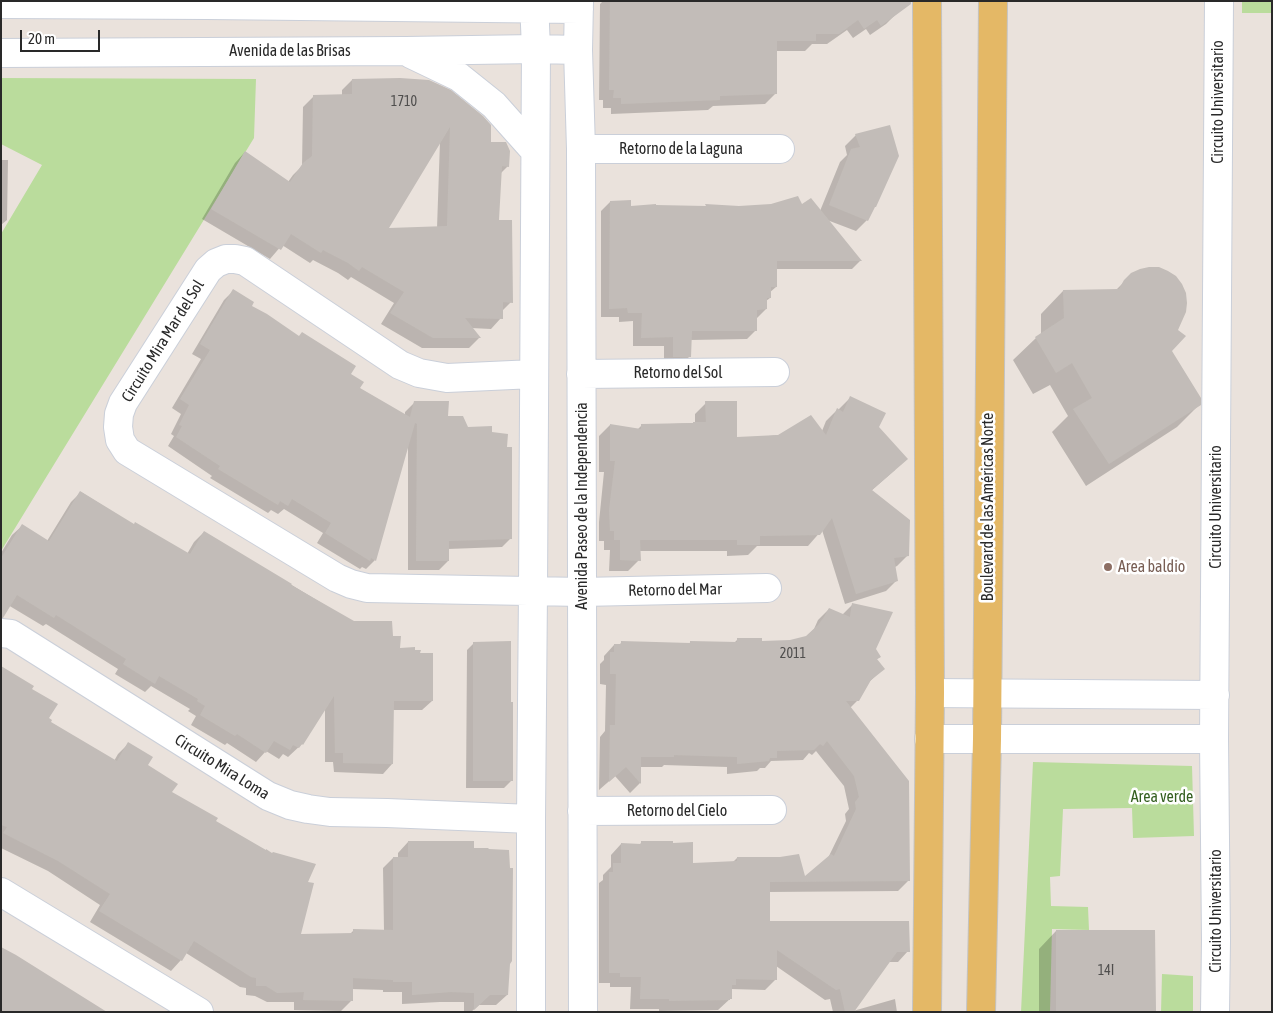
<!DOCTYPE html>
<html>
<head>
<meta charset="utf-8">
<style>
  body { margin:0 }
  #map { position:relative; width:1273px; height:1013px; overflow:hidden; background:#eae2dc; font-family:"Asap Condensed",sans-serif }
  canvas { display:block }
  .frame { position:absolute; inset:0; border:2px solid #292929; pointer-events:none }
  .scale { position:absolute; left:20px; top:30px; width:80px; height:22px; box-sizing:border-box; border:2px solid #292929; border-top:0; padding-left:6px; font-size:15px; line-height:18px; white-space:nowrap; color:#292929; -webkit-text-stroke:4px #fff; paint-order:stroke }
</style>
</head>
<body>
<div id="map">
<canvas width="1273" height="1013"></canvas>
<div class="frame"></div>
<div class="scale">20 m</div>
</div>
<script>
const context = document.querySelector('canvas').getContext('2d');
context.lineJoin = 'round';
function paint(path, color) {
  context.fillStyle = color;
  context.fill(path, 'evenodd');
}
function toPath(rows) {
  const path = new Path2D();
  for (const r of rows) {
    path.moveTo(r[0], r[1]);
    for (let i = 2; i < r.length; i += 2) path.lineTo(r[i], r[i + 1]);
  }
  return path;
}
function strokePath(path, color, width, dash) {
  context.strokeStyle = color;
  context.lineWidth = width;
  context.lineCap = dash ? 'butt' : 'round';
  context.setLineDash(dash || []);
  context.stroke(path);
}
function label(font, color, halo, rows, align = 'center') {
  context.font = font + ' "Asap Condensed",sans-serif';
  context.lineWidth = 5;
  context.setLineDash([]);
  context.textBaseline = 'middle';
  context.strokeStyle = halo;
  context.fillStyle = color;
  for (const [text, x, y, turn = 0] of rows) {
    context.save();
    context.translate(x, y);
    context.rotate((+turn || 0) * Math.PI / 180);
    context.textAlign = isNaN(turn) ? turn : align;
    if (halo) context.strokeText(text, 0, 0);
    context.fillText(text, 0, 0);
    context.restore();
  }
}
paint(toPath([
  [1242,1,1272,1,1272,13,1242,13],
  [1,78,256,79,254,138,1,551,1,234,42,165,1,144],
  [1033,762,1192,766,1194,836,1133,838,1132,808,1063,809,1060,876,1050,877,1051,906,1088,907,1089,930,1052,929,1050,1012,1021,1012],
  [1162,974,1193,976,1193,1012,1161,1012]
]), '#badc9c');
paint(toPath([
  [603,1,810,1,897,13,886,24,870,35,866,29,853,38,847,30,827,44,812,44,805,51,776,51,776,93,765,104,713,106,708,110,611,114,611,108,603,108,603,100,599,100,600,4],
  [352,80,490,143,508,166,500,174,498,221,511,302,501,312,501,318,491,329,471,328,479,338,469,348,422,348,381,324,394,303,351,277,348,280,338,273,313,260,310,263,282,245,270,259,202,219,235,163,245,152,288,182,293,175,302,166,303,107,314,96,342,96,342,90],
  [440,141,437,228,387,229],
  [890,126,872,210,867,220,856,231,827,220,860,261,852,269,776,269,776,287,769,293,770,298,766,301,766,309,757,318,756,330,747,339,691,340,689,357,680,366,664,366,664,346,633,346,633,321,619,322,619,317,601,317,601,211,610,202,629,207,705,207,706,206,739,207,802,206,820,211,840,162,847,155,845,146,856,135],
  [1,160,8,160,7,220,1,225],
  [1132,274,1170,351,1199,405,1177,427,1086,486,1052,432,1068,416,1050,385,1033,394,1013,360,1036,338,1041,334,1041,314,1063,291,1116,290],
  [233,291,251,306,349,375,359,388,405,415,405,412,415,402,447,417,511,538,502,547,448,549,448,561,439,570,408,570,408,444,375,560,366,569,362,567,360,569,317,543,323,533,284,509,278,514,271,510,268,513,210,478,212,476,168,446,174,436,171,434,181,414,172,408,201,359,192,354,224,300],
  [850,398,878,427,895,470,871,491,908,555,897,566,895,567,897,580,886,591,845,604,822,530,808,546,757,546,748,555,727,556,727,551,639,551,639,560,628,571,609,571,610,550,604,550,604,541,599,541,599,522,604,472,599,472,599,436,610,425,637,430,642,425,695,423,695,414,706,403,736,439,822,431,826,421,837,410,838,410],
  [81,492,134,525,187,554,194,542,204,532,353,622,391,638,432,701,422,710,392,710,392,764,383,774,334,772,333,762,325,762,325,708,302,744,288,757,283,754,279,759,266,751,256,762,227,743,225,745,191,725,196,716,188,711,190,709,151,686,145,692,115,674,118,669,46,624,43,626,8,605,1,609,1,553,12,535,22,526,47,541,71,502],
  [852,605,874,650,880,657,876,660,883,669,867,684,858,700,850,708,908,881,898,891,769,892,769,922,908,951,898,962,888,962,853,1011,895,999,897,1012,833,1012,830,999,825,1000,776,966,776,979,765,990,731,989,731,998,718,1010,659,1011,659,1009,630,1009,631,987,610,987,610,983,599,983,599,883,603,880,603,875,611,867,611,855,621,844,639,845,642,842,692,864,733,862,737,858,805,879,828,858,846,821,845,814,849,809,844,786,816,751,812,755,809,753,803,760,771,761,765,768,760,768,757,771,727,774,727,767,664,765,662,767,639,767,640,783,630,793,615,776,599,790,600,737,605,731,606,685,600,684,600,664,604,660,604,656,614,645,619,645,622,642,688,644,691,642,734,643,738,639,761,643,790,641,806,637,814,629,818,620,829,609,842,615],
  [474,643,511,781,504,788,466,788,467,650],
  [1,675,31,690,50,722,114,761,118,754,128,744,170,792,307,883,299,935,350,934,354,930,384,931,383,868,393,858,398,858,398,853,408,842,473,849,508,964,507,995,496,1005,479,1005,471,1012,464,1012,464,1002,440,1002,402,1004,402,992,383,992,383,990,351,989,351,1001,341,1011,294,1010,294,1002,267,1002,255,996,246,995,246,988,240,987,186,953,181,960,171,971,90,922,100,905,48,871,1,848],
  [1056,931,1154,1011,1153,1012,1039,1012,1039,949]
]), '#0003');
paint(toPath([
  [610,1,911,1,911,4,881,26,877,20,864,29,858,20,839,34,816,34,816,41,777,41,777,94,720,96,720,100,621,104,621,98,613,98,614,90,609,90],
  [400,78,429,80,451,90,483,116,491,125,491,142,506,142,510,151,509,167,502,166,499,220,512,220,513,303,503,302,503,319,465,318,481,338,433,338,390,313,404,292,362,267,359,271,348,263,323,250,321,253,291,234,281,250,211,209,245,151,290,182,303,163,312,156,313,95,352,94,352,79],
  [450,127,447,226,389,228],
  [890,125,899,156,876,207,875,207,868,221,829,205,851,149,860,147,855,134],
  [798,196,802,204,811,198,862,261,777,261,777,287,771,287,771,298,767,298,767,309,757,310,757,331,692,331,691,357,673,357,673,337,641,338,642,313,628,313,627,308,609,309,610,201,631,200,631,206,656,204,656,205,706,206,705,204,739,206,771,204],
  [1149,267,1159,267,1168,271,1176,276,1182,284,1186,293,1187,303,1186,312,1178,330,1186,336,1172,351,1201,398,1201,405,1109,464,1073,409,1092,398,1072,363,1056,373,1035,337,1064,318,1063,290,1119,289,1124,280,1131,273,1140,269],
  [233,289,254,302,252,306,267,314,299,336,302,332,356,366,351,374,364,382,360,388,410,417,414,401,449,401,448,416,463,416,468,427,492,426,492,432,508,434,507,447,512,447,512,539,449,541,449,561,416,561,417,424,415,423,376,561,371,558,370,561,325,533,331,523,292,499,288,506,280,501,278,505,218,469,220,466,176,437,182,426,179,425,189,405,180,399,210,350,200,344],
  [850,396,886,413,879,427,908,459,872,490,910,520,909,556,894,558,898,581,856,594,832,518,820,535,760,536,760,545,737,545,737,540,640,540,641,561,620,560,620,540,614,540,614,531,610,531,609,510,615,461,610,461,610,424,641,429,641,424,693,423,693,422,706,422,705,401,737,401,737,437,778,435,811,415,826,435,837,408,843,412],
  [80,491,134,524,135,522,190,554,204,531,292,584,291,585,354,621,392,621,393,636,401,636,400,648,415,647,415,650,421,650,420,653,433,653,433,701,394,701,393,764,343,763,343,753,335,753,334,696,303,745,302,744,299,748,293,745,290,750,274,741,266,753,237,734,235,736,200,715,205,706,197,701,198,699,159,676,155,684,123,664,126,659,56,615,54,618,17,595,3,618,1,618,1,558,22,524,49,541],
  [852,603,893,612,876,649,881,657,877,659,885,669,871,680,859,701,846,701,909,781,910,881,770,882,770,921,909,921,910,952,897,952,854,1012,845,1012,840,989,836,990,777,950,777,980,736,979,736,985,732,985,732,999,730,999,730,1000,669,1001,669,999,640,999,641,977,620,977,620,973,609,973,609,872,613,872,613,863,621,863,621,843,641,844,641,841,673,841,673,843,693,842,693,863,737,861,737,857,780,857,799,854,805,876,831,854,834,856,856,809,855,802,859,797,854,776,827,741,823,746,820,744,814,750,777,751,777,758,770,758,769,761,737,764,737,757,674,755,674,757,641,757,641,784,626,767,609,782,610,725,615,725,616,674,610,674,610,652,614,652,614,644,621,644,621,641,690,643,690,641,737,642,737,638,762,638,762,641,790,640,806,636,818,625,824,617,829,608,850,617],
  [511,641,511,702,513,702,513,781,473,781,473,642],
  [1,666,34,686,32,689,58,704,49,718,52,720,51,722,117,761,128,742,153,757,148,765,178,784,172,792,218,818,216,821,266,850,266,849,272,853,273,852,316,864,308,882,314,883,301,934,353,933,353,929,393,930,393,857,408,857,408,841,474,841,474,848,488,848,489,849,509,850,510,868,513,868,512,961,510,964,508,995,490,995,474,1010,474,993,451,992,412,995,412,982,393,982,393,980,353,978,353,1001,303,1000,304,992,277,993,266,986,256,986,256,978,251,977,194,941,182,961,99,911,110,894,58,861,3,833,7,827,1,825],
  [1056,930,1155,930,1156,1011,1056,1012],
  [1,947,16,955,107,1012,1,1012]
]), '#c2bcb8');
const minor = toPath([
  [579,1,578,50,581,149,583,1012],
  [1,4,207,5,579,9],
  [1,53,406,51,536,49,578,50],
  [411,54,459,77,494,105,535,151],
  [581,149,780,149],
  [534,374,447,378,419,373,400,365,245,261,235,259,226,259,216,263,208,270,123,403,119,414,118,427,120,440,127,451,337,578,351,584,367,588,582,592,767,588],
  [581,374,775,372],
  [1,633,11,634,268,796,290,805,308,809,330,812,387,813,531,819],
  [930,693,1215,695],
  [929,739,1214,739],
  [582,811,772,810],
  [1,892,199,1012],
  [531,1012,531,819,533,591,536,49,534,1],
  [1215,1012,1216,941,1214,739,1219,1]
]);
const major = toPath([
  [927,1,930,693,927,1012],
  [981,1012,987,739,993,1]
]);
strokePath(minor, '#cacfd9', 30);
strokePath(major, '#c3c3c3', 30);
strokePath(minor, '#fff', 28);
strokePath(major, '#e4b866', 28);
for (const [x, y, r, color] of [
  [1108,567,5,"#8d6e63"]
]) {
  const dot = new Path2D();
  dot.arc(x, y, r, 0, 2 * Math.PI);
  context.fillStyle = color;
  context.fill(dot);
  strokePath(dot, '#fff', 2);
}
label('14px', '#4f4e4d', null, [
  ["1710",404,102],
  ["2011",793,654],
  ["14I",1106,971]
]);
label('16px', '#292929', '#fff', [
  ["Avenida de las Brisas",290,51],
  ["Circuito Universitario",1218,102,-90],
  ["Retorno de la Laguna",681,149],
  ["Circuito Mira Mar del Sol",163,341,-58],
  ["Retorno del Sol",678,373],
  ["Avenida Paseo de la Independencia",582,506,-90],
  ["Boulevard de las Américas Norte",988,507,-90],
  ["Circuito Universitario",1216,507,-90],
  ["Retorno del Mar",675,590,-1],
  ["Circuito Mira Loma",222,767,32],
  ["Retorno del Cielo",677,811],
  ["Circuito Universitario",1216,911,-90]
]);
label('16px', '#785e54', '#fff', [
  ["Area baldio",1118,567]
], 'left');
label('16px', '#345f20', '#fff', [
  ["Area verde",1162,797]
]);
</script>
</body>
</html>
